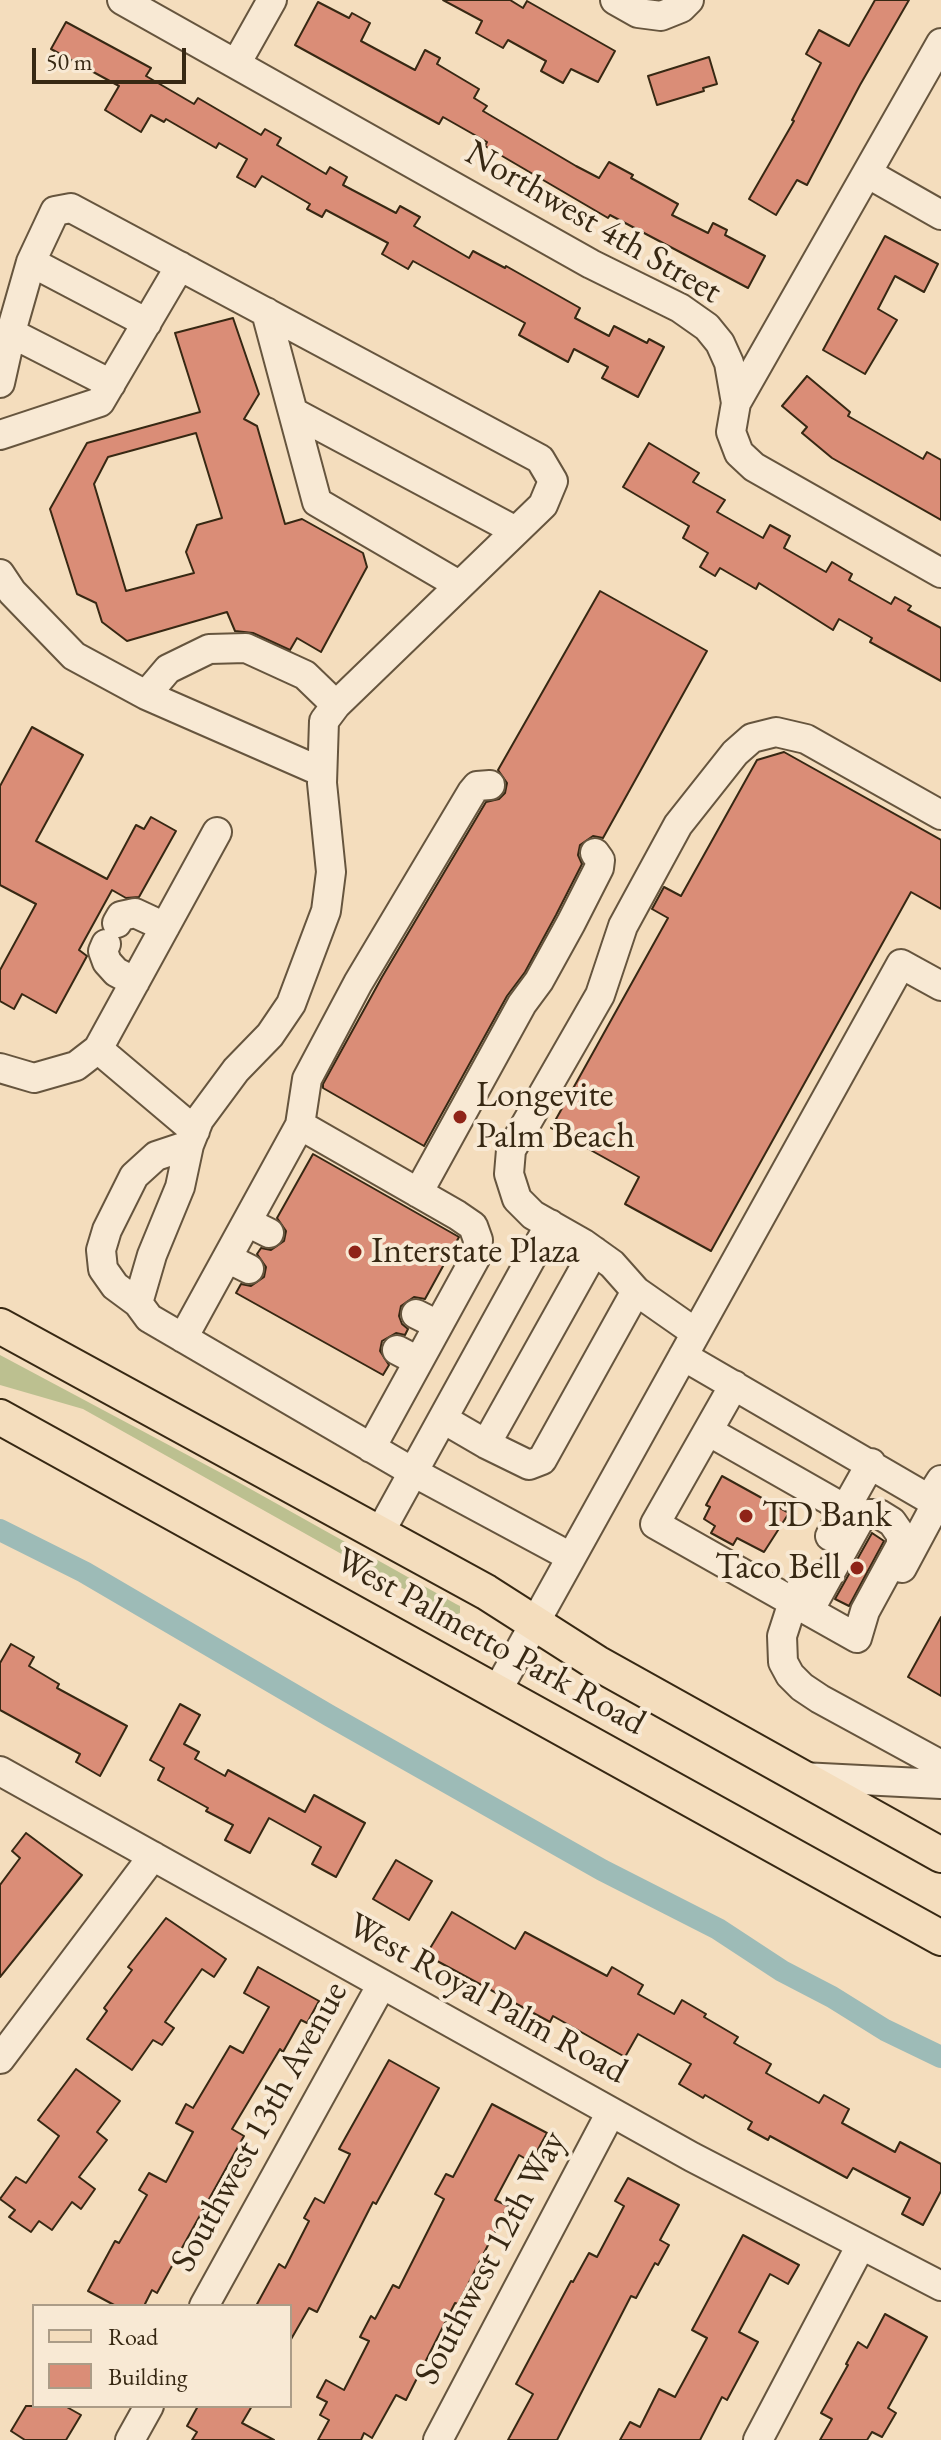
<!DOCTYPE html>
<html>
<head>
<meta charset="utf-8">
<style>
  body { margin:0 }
  #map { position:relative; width:941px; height:2440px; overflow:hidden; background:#f4ddbd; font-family:"EB Garamond",serif }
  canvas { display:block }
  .legend { position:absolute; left:32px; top:2304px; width:260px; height:104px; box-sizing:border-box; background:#f8e9d4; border:2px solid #ab9c87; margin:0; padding:10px 14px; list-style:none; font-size:24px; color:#372813 }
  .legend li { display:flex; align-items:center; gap:16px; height:40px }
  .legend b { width:40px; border:2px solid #ab9c87 }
  .scale { position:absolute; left:32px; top:48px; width:154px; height:36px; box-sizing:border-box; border:4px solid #372813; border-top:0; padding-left:10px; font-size:24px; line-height:28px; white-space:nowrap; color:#372813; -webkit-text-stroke:6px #f8e9d4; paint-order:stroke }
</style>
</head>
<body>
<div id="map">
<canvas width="941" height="2440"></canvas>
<ul class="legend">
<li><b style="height:10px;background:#f4ddbd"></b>Road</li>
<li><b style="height:22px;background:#da8d77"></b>Building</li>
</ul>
<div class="scale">50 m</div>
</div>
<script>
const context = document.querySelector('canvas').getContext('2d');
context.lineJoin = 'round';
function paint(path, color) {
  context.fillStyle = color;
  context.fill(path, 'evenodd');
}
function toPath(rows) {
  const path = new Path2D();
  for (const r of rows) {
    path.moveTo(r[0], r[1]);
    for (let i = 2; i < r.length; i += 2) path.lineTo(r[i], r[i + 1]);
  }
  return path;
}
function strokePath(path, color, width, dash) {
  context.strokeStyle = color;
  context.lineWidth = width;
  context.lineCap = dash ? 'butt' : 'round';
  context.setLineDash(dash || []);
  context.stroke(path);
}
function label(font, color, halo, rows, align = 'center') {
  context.font = font + ' "EB Garamond",serif';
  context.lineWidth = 8;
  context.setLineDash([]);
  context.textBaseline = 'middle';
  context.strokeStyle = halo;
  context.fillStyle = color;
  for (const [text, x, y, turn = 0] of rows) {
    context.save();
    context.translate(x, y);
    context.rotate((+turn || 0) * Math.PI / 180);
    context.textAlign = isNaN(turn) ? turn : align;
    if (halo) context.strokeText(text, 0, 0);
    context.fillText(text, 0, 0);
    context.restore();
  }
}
paint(toPath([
  [0,1355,238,1482,456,1604,460,1606,460,1613,452,1616,83,1409,0,1385]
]), '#bcc090');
strokePath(toPath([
  [0,1530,84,1572,330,1716,602,1870,718,1929,782,1971,832,1997,885,2030,941,2057]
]), '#9dbbb7', 22);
const building = toPath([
  [443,0,510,0,523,8,527,1,615,51,598,82,571,69,563,83,541,71,546,61,508,40,503,48,476,33,482,21,443,0],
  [875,0,909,0,860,85,807,185,797,180,776,215,749,199,794,121,792,120,821,63,806,54,819,30,849,46,875,0],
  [318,2,349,18,352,13,370,23,361,41,415,70,425,50,440,58,437,64,479,89,474,98,487,106,483,111,576,166,599,178,609,162,633,175,631,178,678,204,672,215,708,233,713,223,727,230,725,235,765,256,748,288,610,215,608,218,485,146,487,142,443,117,439,124,295,45,318,2],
  [66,22,151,68,146,76,194,104,198,98,261,135,265,129,281,138,277,145,326,174,330,167,347,177,343,185,396,213,400,206,420,217,414,226,469,258,473,251,505,268,506,266,580,308,575,318,609,336,614,326,647,343,649,339,664,347,638,397,602,378,608,367,574,349,568,362,519,335,525,323,413,261,408,269,382,254,388,243,326,210,322,217,307,209,310,204,262,176,255,187,237,177,247,159,219,143,216,148,166,119,164,122,151,115,141,132,105,110,119,86,51,49,66,22],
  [709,57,717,84,703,88,704,91,657,105,648,76,709,57],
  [885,236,938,264,924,292,895,276,878,309,897,320,865,374,823,350,885,236],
  [233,318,259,394,244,419,257,426,285,524,302,519,363,553,367,567,321,652,297,638,290,650,253,633,235,631,227,612,127,641,102,622,96,603,77,594,50,509,87,443,200,412,175,333,233,318],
  [196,433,222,518,197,525,186,552,194,573,126,591,94,484,108,457,196,433],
  [807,376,850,412,848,416,923,459,927,452,941,460,941,520,832,458,802,433,807,427,782,406,807,376],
  [649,443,699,473,693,482,725,500,717,512,763,538,770,525,790,536,784,548,826,572,832,562,852,574,849,580,891,604,895,597,911,606,908,610,941,628,941,681,870,642,872,638,839,619,833,630,759,583,756,589,720,568,715,576,700,567,708,553,683,538,689,526,623,487,649,443],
  [600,591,707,651,603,838,593,836,580,845,578,855,582,864,556,915,525,972,507,996,424,1146,323,1088,323,1084,382,977,486,802,499,799,505,793,507,783,498,770,600,591],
  [32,727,83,755,36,841,107,879,136,825,144,829,151,817,176,831,139,897,126,898,112,890,79,950,87,956,56,1013,22,994,14,1009,0,1001,0,970,36,904,0,885,0,786,32,727],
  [784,752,941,840,941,909,911,892,711,1251,625,1204,639,1177,551,1128,668,918,652,909,664,887,681,896,757,760,784,752],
  [313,1154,459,1237,425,1299,414,1297,401,1306,399,1316,402,1324,408,1329,405,1335,396,1333,382,1341,380,1351,389,1365,383,1375,236,1293,241,1284,251,1286,264,1277,266,1267,257,1254,261,1248,271,1250,284,1241,286,1231,277,1218,313,1154],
  [722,1476,789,1513,764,1552,737,1538,733,1545,711,1533,715,1526,704,1519,710,1507,706,1505,722,1476],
  [872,1533,884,1541,849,1606,835,1599,872,1533],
  [941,1617,941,1696,908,1677,941,1617],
  [11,1644,34,1657,29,1666,59,1684,57,1688,127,1726,100,1776,76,1762,80,1754,0,1710,0,1663,11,1644],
  [180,1704,200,1715,184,1744,199,1752,195,1759,225,1776,228,1770,305,1812,314,1795,365,1823,336,1877,312,1864,321,1847,269,1818,250,1853,225,1840,233,1825,206,1811,208,1808,158,1780,164,1768,150,1760,180,1704],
  [26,1833,82,1875,0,1977,0,1885,20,1858,12,1851,26,1833],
  [396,1860,432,1881,409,1920,373,1899,396,1860],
  [452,1912,515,1949,525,1932,607,1976,612,1967,643,1985,638,1994,674,2014,682,2000,706,2014,704,2017,738,2037,734,2043,771,2064,766,2073,819,2103,824,2095,849,2109,842,2123,895,2152,900,2142,941,2164,941,2191,923,2225,902,2214,910,2198,853,2168,847,2178,770,2136,768,2140,748,2129,752,2122,705,2095,703,2098,679,2084,691,2064,638,2034,625,2057,553,2016,550,2022,426,1955,452,1912],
  [166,1918,226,1959,214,1977,202,1969,165,2022,174,2028,162,2045,153,2040,132,2070,87,2039,107,2011,104,2008,132,1970,128,1967,166,1918],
  [258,1967,319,2001,307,2023,301,2020,283,2052,280,2049,232,2129,244,2136,157,2293,152,2290,144,2306,116,2306,88,2291,115,2241,119,2243,147,2195,139,2190,149,2173,166,2182,193,2132,176,2123,186,2104,193,2108,230,2046,243,2053,269,2007,244,1993,258,1967],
  [389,2060,439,2088,376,2204,373,2202,317,2312,309,2308,290,2341,290,2306,256,2306,279,2264,285,2268,309,2221,304,2218,315,2198,324,2203,350,2154,339,2149,389,2060],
  [76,2069,120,2101,97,2132,107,2140,79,2177,95,2189,81,2209,72,2202,52,2230,39,2221,31,2232,9,2217,15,2210,0,2199,16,2177,26,2183,59,2136,38,2120,76,2069],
  [492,2104,547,2133,531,2162,519,2155,495,2200,508,2206,458,2304,455,2303,406,2400,396,2395,372,2438,364,2433,361,2440,318,2440,329,2420,320,2415,327,2402,317,2397,326,2380,344,2390,369,2341,360,2337,371,2316,375,2319,393,2285,399,2288,444,2199,435,2194,446,2174,453,2177,492,2104],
  [628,2178,679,2205,660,2240,669,2245,658,2265,655,2263,636,2298,631,2296,557,2440,508,2440,533,2394,516,2384,571,2281,573,2282,589,2253,597,2257,624,2206,615,2201,628,2178],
  [743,2235,799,2265,788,2284,770,2274,739,2332,758,2342,727,2400,722,2397,700,2440,620,2440,630,2422,640,2427,659,2389,675,2397,707,2338,692,2330,743,2235],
  [885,2314,927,2337,888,2408,896,2413,882,2437,872,2432,867,2440,820,2440,832,2419,821,2413,848,2365,846,2364,858,2342,867,2348,885,2314],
  [26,2406,65,2406,81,2415,66,2440,25,2440,11,2431,26,2406],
  [198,2406,252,2406,242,2423,274,2440,192,2440,197,2432,187,2426,198,2406]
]);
paint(building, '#da8d77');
strokePath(building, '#372813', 2);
const minor = toPath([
  [122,0,591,264,680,308,707,327,720,343,729,363,736,403,731,432,739,453,754,467,941,573],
  [615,0,638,13,661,16,681,8,689,0],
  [236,64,272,0],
  [867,173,941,215],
  [31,262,147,323],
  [266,312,317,502,459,585],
  [11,333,111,384],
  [0,383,13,325,31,262,55,211,71,208,540,459,553,481,543,505,336,705,324,721,322,783,331,872,326,911,291,1004,270,1035,236,1070,199,1120,189,1145,180,1187,152,1255,138,1303],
  [736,403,941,43],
  [293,412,516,531],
  [0,435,100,402,180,266],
  [0,574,12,592,74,656,146,695],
  [322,772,146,695,168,669,209,649,246,648,305,675,336,705],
  [117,923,121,916,135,913,165,927],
  [106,944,103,951,107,962,116,972,135,982],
  [98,1049,195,1131],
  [0,1068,34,1078,76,1066,98,1049,217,832],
  [300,1125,307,1079,358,983,472,792,477,786,490,785],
  [189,1145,156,1156,134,1176,107,1230,101,1250,103,1269,115,1286,138,1303,149,1318,413,1472,571,1557],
  [418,1193,522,1004,539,981,571,923,599,868,600,860,595,853],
  [247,1222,269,1233],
  [594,1251,486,1444,529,1465,542,1460,636,1291],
  [227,1258,249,1269],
  [416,1314,438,1325],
  [696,1333,636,1291,612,1264,584,1244,533,1215,517,1199,509,1174,511,1150,600,995,623,926,678,825,735,753,752,738,776,732,806,739,941,815],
  [183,1338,300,1125,457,1215,473,1226,478,1240,477,1255,371,1448],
  [397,1350,418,1361],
  [683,1356,929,1499,941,1480],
  [734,1385,655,1524,793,1602,857,1638,865,1611,901,1545,901,1535,892,1522,879,1514,868,1514,860,1519,809,1611],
  [443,1419,486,1444],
  [708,1431,845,1509],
  [379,1534,550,1224],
  [830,1536,871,1463],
  [902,1568,933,1510,929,1499],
  [802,1586,793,1602,782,1636,783,1662,790,1675,802,1687,820,1699,941,1765],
  [497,1691,901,964,941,986],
  [0,1771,692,2157,941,2286],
  [802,1777,941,1784],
  [0,2059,153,1856],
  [204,2306,382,1984],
  [130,2440,149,2406],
  [438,2440,611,2112],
  [758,2440,861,2245]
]);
const major = toPath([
  [0,1326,486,1592,597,1663,941,1855],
  [0,1417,941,1938]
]);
strokePath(minor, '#66553e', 32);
strokePath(major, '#372813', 38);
strokePath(minor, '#f8e9d4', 28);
strokePath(major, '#f4ddbd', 34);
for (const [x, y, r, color] of [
  [460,1117,8,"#8f2418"],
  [355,1252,8,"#8f2418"],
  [746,1516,8,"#8f2418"],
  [857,1568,8,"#8f2418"]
]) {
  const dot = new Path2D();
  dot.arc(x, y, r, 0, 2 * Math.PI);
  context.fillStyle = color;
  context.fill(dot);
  strokePath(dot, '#f8e9d4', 3);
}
label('36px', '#372813', '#f8e9d4', [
  ["Northwest 4th Street",593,223,30],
  ["West Palmetto Park Road",490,1642,29],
  ["West Royal Palm Road",487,1999,29],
  ["Southwest 13th Avenue",260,2127,-61],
  ["Southwest 12th Way",491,2258,-62]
]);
label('36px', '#372813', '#f8e9d4', [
  ["Longevite",476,1096],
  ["Palm Beach",476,1137],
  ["Interstate Plaza",371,1252],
  ["TD Bank",762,1516],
  ["Taco Bell",841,1568,"right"]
], 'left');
</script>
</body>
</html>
